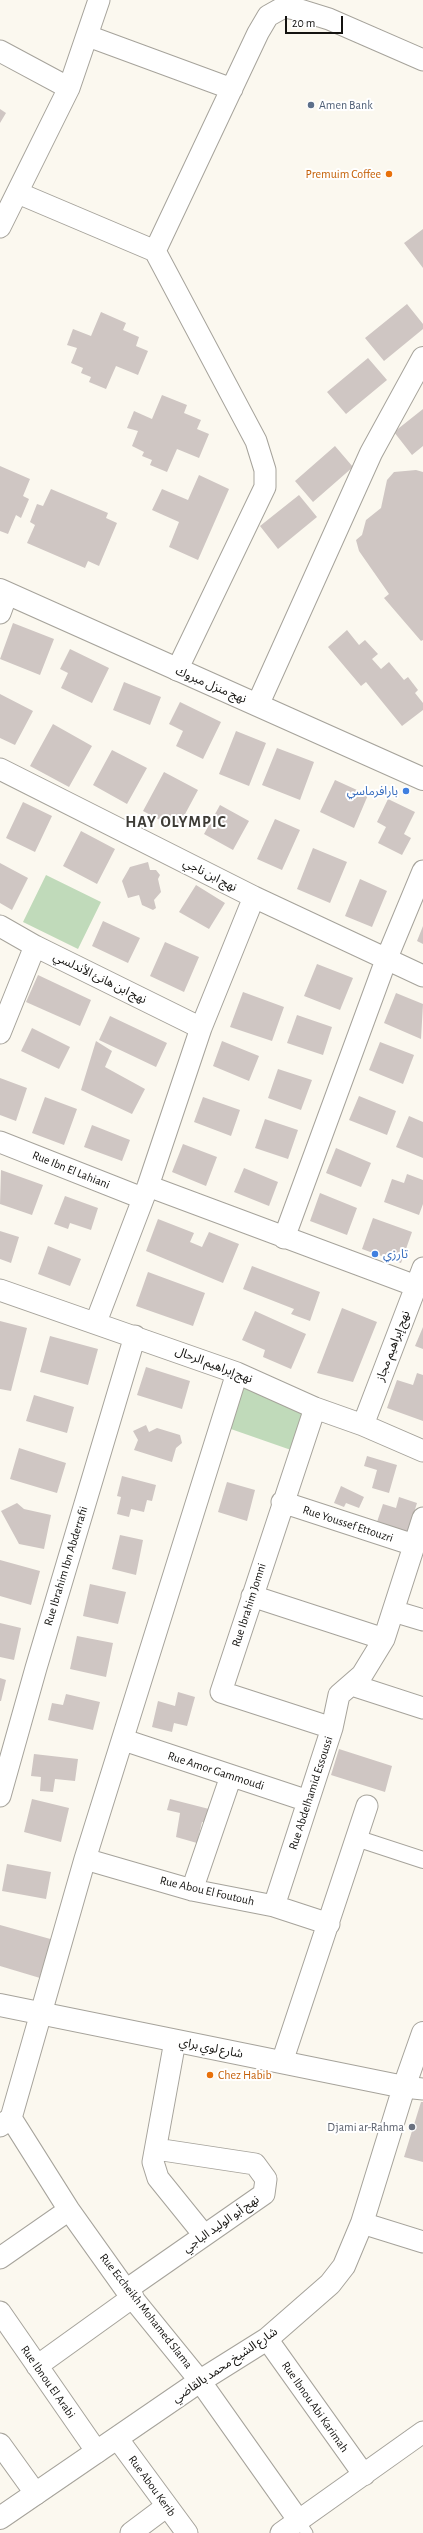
<!DOCTYPE html>
<html>
<head>
<meta charset="utf-8">
<style>
  body { margin:0 }
  #map { position:relative; width:423px; height:2533px; overflow:hidden; background:#fbf8ef; font-family:"Alegreya Sans",sans-serif }
  canvas { display:block }
  .scale { position:absolute; left:285px; top:16px; width:58px; height:18px; box-sizing:border-box; border:2px solid #141310; border-top:0; padding-left:5px; font-size:12px; line-height:14px; white-space:nowrap; color:#141310; -webkit-text-stroke:3px #fff; paint-order:stroke }
</style>
</head>
<body>
<div id="map">
<canvas width="423" height="2533"></canvas>
<div class="scale">20 m</div>
</div>
<script>
const context = document.querySelector('canvas').getContext('2d');
context.lineJoin = 'round';
function paint(path, color) {
  context.fillStyle = color;
  context.fill(path, 'evenodd');
}
function toPath(rows) {
  const path = new Path2D();
  for (const r of rows) {
    path.moveTo(r[0], r[1]);
    for (let i = 2; i < r.length; i += 2) path.lineTo(r[i], r[i + 1]);
  }
  return path;
}
function strokePath(path, color, width, dash) {
  context.strokeStyle = color;
  context.lineWidth = width;
  context.lineCap = dash ? 'butt' : 'round';
  context.setLineDash(dash || []);
  context.stroke(path);
}
function label(font, color, halo, rows, align = 'center') {
  context.font = font + ' "Alegreya Sans","Noto Sans Arabic",sans-serif';
  context.lineWidth = 4;
  context.setLineDash([]);
  context.textBaseline = 'middle';
  context.strokeStyle = halo;
  context.fillStyle = color;
  for (const [text, x, y, turn = 0] of rows) {
    context.save();
    context.translate(x, y);
    context.rotate((+turn || 0) * Math.PI / 180);
    context.textAlign = isNaN(turn) ? turn : align;
    if (halo) context.strokeText(text, 0, 0);
    context.fillText(text, 0, 0);
    context.restore();
  }
}
paint(toPath([
  [46,875,101,902,78,949,23,922],
  [243,1385,306,1407,291,1450,228,1428]
]), '#c0daba');
paint(toPath([
  [0,109,6,113,0,123],
  [423,229,423,268,404,243],
  [407,304,423,324,423,329,384,361,365,338],
  [101,312,126,323,123,330,139,337,136,346,148,351,138,375,116,366,106,389,89,382,91,377,81,373,83,368,71,363,77,348,67,345,73,329,91,336],
  [368,358,387,380,346,414,327,392],
  [162,395,187,405,184,413,201,420,197,429,209,434,199,458,177,449,167,472,150,465,152,460,142,456,144,452,132,446,138,431,127,428,134,411,152,419],
  [423,409,423,446,412,455,394,432],
  [335,446,353,467,313,502,295,481],
  [0,466,30,479,23,496,29,499,21,518,16,515,8,534,0,531],
  [416,470,423,472,423,640,421,641,384,598,389,594,359,551,356,540,362,535,366,520,381,508,387,480,394,472],
  [199,475,229,489,198,560,169,547,179,522,152,510,162,489,188,500],
  [51,489,108,513,106,518,117,523,99,566,88,561,85,568,27,543,35,525,30,522,37,504,43,506],
  [299,495,317,517,278,549,260,526],
  [13,623,54,639,40,675,0,659],
  [347,630,359,645,365,640,378,654,372,659,381,669,389,662,404,680,408,677,418,690,415,693,423,703,423,710,402,726,366,682,361,686,328,647],
  [70,649,109,668,92,703,61,688,68,673,60,669],
  [124,682,161,697,150,725,113,710],
  [0,694,33,711,15,745,0,738],
  [180,702,221,722,203,759,176,746,183,731,169,724],
  [53,724,92,746,69,787,30,766],
  [236,731,266,743,249,786,219,774],
  [277,748,314,762,300,800,262,785],
  [112,750,147,768,127,804,93,785],
  [164,772,198,790,177,829,143,811],
  [335,780,368,795,354,828,320,812],
  [388,799,415,812,404,834,411,838,402,855,378,843,386,827,377,822],
  [23,802,52,816,35,852,6,838],
  [220,805,249,821,233,850,204,834],
  [275,819,300,830,282,870,257,859],
  [81,831,115,849,97,884,63,866],
  [313,848,347,862,330,903,297,889],
  [148,862,150,870,156,870,160,875,158,879,161,892,154,900,156,908,153,910,142,905,139,895,128,898,122,881,130,867],
  [0,863,28,878,12,910,0,903],
  [360,879,387,891,372,927,345,916],
  [196,885,225,903,209,929,179,912],
  [103,921,140,938,128,963,92,946],
  [423,926,423,944,417,941],
  [165,942,199,957,184,992,150,976],
  [317,964,353,978,340,1010,304,996],
  [38,975,91,1000,80,1026,26,1002],
  [243,992,284,1007,272,1041,230,1027],
  [396,993,423,1004,421,1039,384,1023],
  [297,1015,332,1027,323,1055,287,1043],
  [110,1016,167,1043,156,1067,99,1040],
  [32,1028,70,1047,59,1069,21,1051],
  [96,1041,112,1051,105,1067,145,1089,132,1114,81,1090],
  [222,1041,259,1056,249,1081,213,1066],
  [380,1042,414,1055,403,1084,369,1070],
  [278,1069,312,1080,301,1110,268,1098],
  [0,1078,27,1088,16,1121,0,1115],
  [359,1096,396,1111,387,1135,349,1120],
  [45,1097,77,1109,64,1145,32,1133],
  [203,1097,240,1110,231,1136,194,1122],
  [409,1116,423,1122,423,1158,396,1147],
  [265,1119,298,1130,288,1159,255,1148],
  [92,1125,130,1140,122,1161,84,1147],
  [183,1144,217,1157,206,1186,172,1172],
  [336,1148,371,1163,361,1187,326,1173],
  [244,1168,278,1182,269,1206,234,1192],
  [1,1170,43,1185,32,1215,0,1204],
  [407,1174,423,1180,423,1204,419,1215,384,1202,392,1179,404,1183],
  [320,1193,357,1208,347,1235,310,1221],
  [65,1196,98,1208,91,1230,70,1223,68,1229,54,1224],
  [373,1218,412,1232,401,1263,362,1249],
  [158,1219,194,1233,190,1242,202,1247,209,1232,239,1244,223,1283,146,1251],
  [0,1231,19,1237,11,1263,0,1259],
  [48,1246,81,1259,70,1286,38,1274],
  [252,1266,320,1292,310,1321,291,1314,294,1309,243,1289],
  [148,1272,205,1293,193,1326,136,1306],
  [342,1308,377,1322,353,1382,317,1373],
  [255,1311,306,1334,291,1369,263,1357,265,1350,242,1340],
  [0,1321,27,1328,11,1391,0,1389],
  [423,1327,423,1349,415,1346],
  [50,1336,98,1349,88,1385,40,1372],
  [146,1367,190,1381,182,1409,137,1395],
  [417,1373,423,1375,423,1421,387,1408,397,1380,413,1385],
  [34,1395,74,1407,67,1433,26,1421],
  [146,1425,149,1432,157,1428,180,1435,182,1443,176,1448,172,1462,134,1450,138,1440,133,1431],
  [19,1448,66,1463,57,1493,10,1479],
  [367,1456,397,1465,389,1493,372,1488,377,1470,364,1466],
  [122,1476,156,1485,152,1501,147,1500,144,1512,131,1509,129,1517,117,1514,121,1497,117,1496],
  [227,1482,255,1490,247,1521,218,1512],
  [341,1486,364,1497,359,1508,346,1503,344,1507,334,1503],
  [399,1497,417,1503,408,1532,377,1522,383,1504,396,1508],
  [17,1503,24,1509,51,1515,44,1549,19,1544,1,1511],
  [120,1535,143,1540,136,1575,112,1569],
  [0,1560,40,1571,31,1605,0,1596],
  [90,1584,126,1592,118,1624,83,1616],
  [0,1623,21,1628,14,1660,0,1657],
  [77,1636,113,1643,106,1677,70,1669],
  [0,1678,6,1680,1,1701,0,1701],
  [178,1692,195,1697,187,1726,174,1723,172,1732,152,1727,158,1701,175,1706],
  [66,1694,100,1702,93,1730,48,1720,52,1703,63,1705],
  [339,1749,392,1766,385,1792,331,1775],
  [34,1754,78,1759,75,1781,55,1779,53,1792,40,1791,41,1777,31,1776],
  [32,1799,69,1808,61,1842,24,1832],
  [170,1799,213,1810,210,1824,202,1822,197,1843,176,1837,180,1813,167,1810],
  [7,1864,51,1872,46,1899,2,1891],
  [0,1925,54,1940,40,1978,0,1966],
  [421,2102,423,2102,423,2162,404,2157]
]), '#cfc6c3');
const service = toPath([
  [299,2521,307,2533]
]);
const pedestrian = toPath([
  [356,1838,423,1860]
]);
const minor = toPath([
  [88,36,232,89],
  [0,51,69,88],
  [18,193,155,251],
  [0,227,69,88,99,0],
  [0,613,7,594],
  [177,670,265,487,265,470,256,441,155,251,258,33,268,16,284,7,300,10,329,19,423,60],
  [0,769,254,897,423,976],
  [0,926,35,946,201,1028],
  [0,1033,35,946],
  [0,1142,142,1198],
  [148,1186,416,1286],
  [284,1238,386,960,423,871],
  [0,1290,237,1373,315,1408,363,1425,423,1451],
  [96,1322,148,1186,201,1028,254,897],
  [315,1408,221,1692,332,1728],
  [363,1425,423,1268],
  [282,1502,414,1545],
  [252,1596,384,1639],
  [393,1611,423,1620],
  [352,1685,423,1708],
  [124,1740,308,1801],
  [0,1796,36,1668,135,1336],
  [85,1859,192,1890,274,1906,329,1924],
  [192,1890,231,1776],
  [274,1906,332,1728,339,1695,362,1675,384,1639,423,1518],
  [175,2041,153,2162,158,2178,204,2235],
  [282,2062,367,1806],
  [404,2087,423,2089],
  [11,2118,69,2210,126,2290,200,2381,299,2521],
  [0,2126,11,2118,85,1859,237,1373],
  [362,2223,423,2242],
  [0,2258,69,2210],
  [126,2290,264,2194,266,2179,255,2164,156,2149],
  [0,2312,97,2452],
  [267,2339,364,2475],
  [37,2366,133,2297],
  [117,2438,187,2533],
  [0,2444,36,2494],
  [131,2533,167,2506],
  [281,2533,423,2432]
]);
const tertiary = toPath([
  [0,590,423,779],
  [258,704,371,453,423,358],
  [0,2005,404,2087],
  [0,2518,200,2381,267,2339,330,2284,344,2266,362,2223,404,2087,423,2033]
]);
strokePath(service, '#a6a39b', 13);
strokePath(pedestrian, '#a6a39b', 18);
strokePath(minor, '#a6a39b', 23);
strokePath(tertiary, '#a6a39b', 24);
strokePath(service, '#fff', 11);
strokePath(pedestrian, '#fff', 16);
strokePath(minor, '#fff', 21);
strokePath(tertiary, '#fff', 22);
for (const [x, y, r, color] of [
  [311,105,4,"#5c6f8a"],
  [389,174,4,"#e8710a"],
  [406,791,4,"#3f7fe0"],
  [375,1254,4,"#3f7fe0"],
  [210,2075,4,"#e8710a"],
  [412,2127,4,"#6b7280"]
]) {
  const dot = new Path2D();
  dot.arc(x, y, r, 0, 2 * Math.PI);
  context.fillStyle = color;
  context.fill(dot);
  strokePath(dot, '#fff', 1.5);
}
label('12px', '#4e5e75', '#fff', [
  ["Amen Bank",319,105]
], 'left');
label('12px', '#c56008', '#fff', [
  ["Premuim Coffee",381,174],
  ["Chez Habib",218,2075,"left"]
], 'right');
label('12px', '#141310', '#fff', [
  ["نهج منزل مبروك",211,685,23],
  ["نهج ابن ناجي",210,875,27],
  ["نهج ابن هانئ الأندلسي",100,978,26],
  ["Rue Ibn El Lahiani",71,1170,22],
  ["نهج إبراهيم مجاز",393,1346,-69],
  ["نهج إبراهيم الرحال",214,1365,21],
  ["Rue Youssef Ettouzri",348,1524,18],
  ["Rue Ibrahim Ibn Abderrafii",66,1566,-73],
  ["Rue Ibrahim Jomni",249,1605,-72],
  ["Rue Amor Gammoudi",216,1771,18],
  ["Rue Abdelhamid Essoussi",311,1793,-72],
  ["Rue Abou El Foutouh",207,1891,13],
  ["شارع لوي براي",211,2048,11],
  ["نهج أبو الوليد الباجي",221,2224,-35],
  ["Rue Eccheikh Mohamed Slama",146,2311,52],
  ["شارع الشيخ محمد بالقاضي",225,2365,-34],
  ["Rue Ibnou El Arabi",48,2382,55],
  ["Rue Ibnou Abi Karimah",315,2407,55],
  ["Rue Abou Kerib",152,2486,54]
]);
label('12px', '#366cbe', '#fff', [
  ["بارافرماسي",398,791],
  ["تارزي",383,1254,"left"]
], 'right');
label('12px', '#5b616d', '#fff', [
  ["Djami ar-Rahma",404,2127]
], 'right');
context.letterSpacing = '1px';
label('bold 16px', '#3e3c36', '#fff', [
  ["HAY OLYMPIC",176,822]
]);
context.letterSpacing = '0px';
</script>
</body>
</html>
